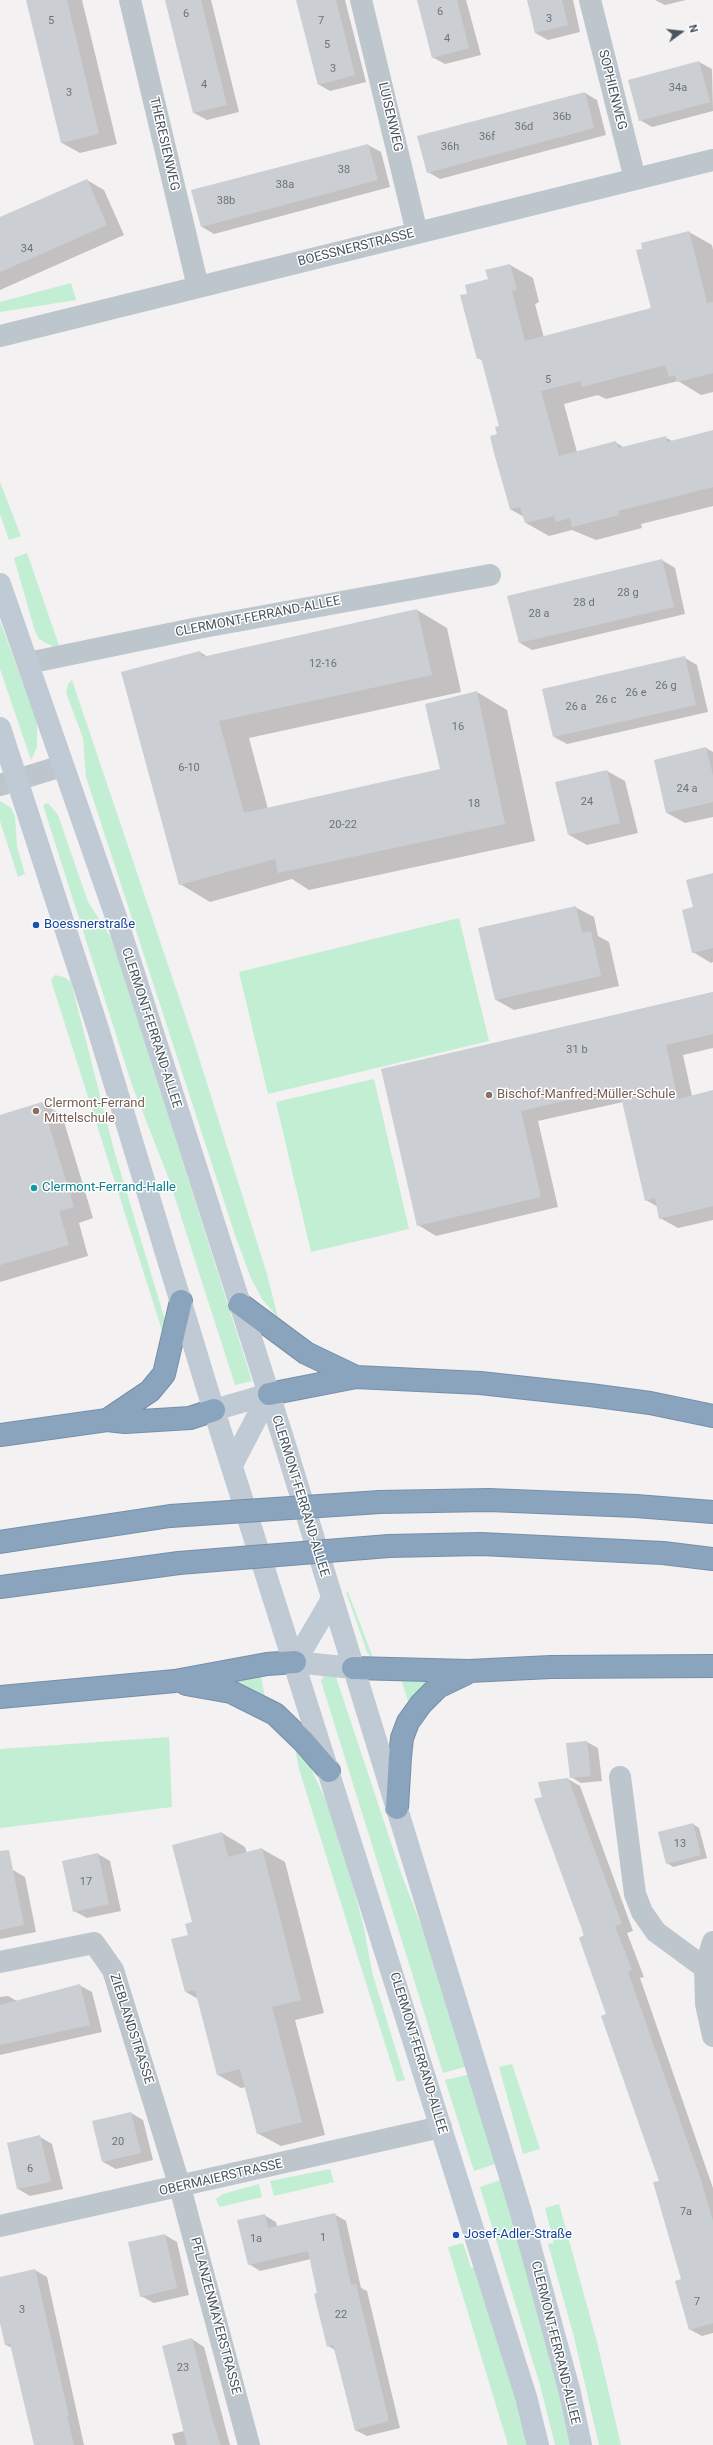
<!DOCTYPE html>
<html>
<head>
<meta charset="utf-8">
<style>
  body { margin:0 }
  #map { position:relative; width:713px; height:2445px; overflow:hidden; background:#f3f1f1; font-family:Roboto,sans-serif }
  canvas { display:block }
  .north { position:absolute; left:661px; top:12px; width:40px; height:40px; -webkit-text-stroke:3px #fff; paint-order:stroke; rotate:75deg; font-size:11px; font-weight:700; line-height:16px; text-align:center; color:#49555e }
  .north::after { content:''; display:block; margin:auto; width:14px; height:18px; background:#49555e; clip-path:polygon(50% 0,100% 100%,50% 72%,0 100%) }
</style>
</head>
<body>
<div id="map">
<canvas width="713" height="2445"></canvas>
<div class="north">N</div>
</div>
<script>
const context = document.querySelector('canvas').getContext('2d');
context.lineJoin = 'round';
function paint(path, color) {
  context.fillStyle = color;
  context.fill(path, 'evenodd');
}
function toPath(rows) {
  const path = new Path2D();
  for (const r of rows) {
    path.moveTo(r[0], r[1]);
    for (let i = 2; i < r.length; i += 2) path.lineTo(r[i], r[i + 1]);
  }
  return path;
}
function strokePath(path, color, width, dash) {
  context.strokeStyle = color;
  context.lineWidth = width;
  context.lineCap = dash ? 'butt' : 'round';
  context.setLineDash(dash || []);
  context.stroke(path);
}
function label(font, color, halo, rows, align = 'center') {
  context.font = font + ' Roboto,sans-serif';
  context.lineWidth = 3;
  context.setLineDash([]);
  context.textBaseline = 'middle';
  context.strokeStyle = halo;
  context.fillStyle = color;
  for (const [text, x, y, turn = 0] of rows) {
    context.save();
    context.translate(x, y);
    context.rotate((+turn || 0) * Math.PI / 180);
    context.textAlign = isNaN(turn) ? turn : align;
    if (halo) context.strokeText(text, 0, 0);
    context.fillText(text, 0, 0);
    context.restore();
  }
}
paint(toPath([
  [71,283,76,300,0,312,0,302],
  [0,482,21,536,9,540,0,514],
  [27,553,61,651,39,639,35,631,14,558],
  [0,621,37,721,37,747,31,760,0,669],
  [72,680,194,1042,267,1274,278,1318,262,1299,251,1278,236,1238,86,777,83,738,66,693,68,684],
  [0,801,11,808,15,816,17,847,25,874,18,877,0,821],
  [48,803,58,815,88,902,110,936,118,957,252,1381,235,1385,169,1179,132,1085,43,805],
  [459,918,489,1041,268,1094,239,972],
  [55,975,64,977,71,982,114,1150,165,1320,165,1340,51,980],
  [374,1079,409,1229,311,1252,276,1102],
  [346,1592,348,1592,375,1663,367,1652],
  [324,1675,336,1677,401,1873,436,1964,468,2066,443,2073,321,1681],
  [261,1677,265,1697,222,1682],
  [443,1677,409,1704,401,1679],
  [169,1737,172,1807,0,1828,0,1749],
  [294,1743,307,1760,336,1822,364,1928,372,1972,405,2080,397,2082,299,1769],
  [512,2064,540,2149,523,2154,499,2067],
  [471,2074,498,2163,474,2171,445,2080],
  [330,2169,334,2182,274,2196,270,2181],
  [503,2179,549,2345,572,2445,555,2445,540,2385,480,2187],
  [259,2184,262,2197,220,2207,218,2204,216,2199,223,2194],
  [559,2204,597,2342,621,2445,599,2445,574,2337,548,2244,554,2243,545,2208],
  [463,2243,471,2268,475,2267,529,2445,508,2445,448,2247]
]), '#c2eed3');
paint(toPath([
  [27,0,82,0,117,144,80,153,62,143],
  [166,0,211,0,239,112,207,120,194,113],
  [297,0,345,0,366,82,330,91,318,84],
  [418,0,466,0,481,55,445,64,432,57],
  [528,0,573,0,580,32,548,40,535,33],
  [655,0,686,0,665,5],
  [699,62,712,69,713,111,652,127,640,120,630,81],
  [585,93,597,100,606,135,440,179,428,172],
  [368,145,381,152,390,187,214,234,202,227,192,191],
  [87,180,104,190,124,235,0,290,0,218],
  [689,232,712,245,713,250,713,392,701,395,678,381,606,399,598,395,564,404,577,452,615,442,625,448,665,437,672,441,713,431,713,506,641,524,642,528,596,540,572,530,549,536,526,523,524,517,510,509,498,435,500,427,483,361,478,358,468,294,510,265,533,278,539,302,535,304,544,338,652,309],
  [662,560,675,568,685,614,532,650,520,643,509,597],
  [417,610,447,628,461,692,249,738,268,809,441,770,477,692,507,710,535,841,309,890,292,879,210,902,180,884,200,652,208,657],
  [685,658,697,665,708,712,567,744,554,737],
  [706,748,713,752,713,817,685,823,667,813],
  [607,771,625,781,638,833,587,845,569,835],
  [713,874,713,962,711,963,693,952,694,908],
  [575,907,594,917,598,936,609,942,619,986,514,1010,496,1000],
  [713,992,713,1048,683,1055,692,1096,713,1091,713,1220,678,1228,660,1218,658,1207,646,1200,623,1102,538,1121,558,1207,436,1236,418,1225,382,1070],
  [42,1103,62,1115,93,1218,79,1223,88,1256,0,1282,0,1116],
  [587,1742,598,1748,602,1781,581,1783,571,1777],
  [568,1779,580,1786,633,1931,627,1933,644,1977,640,1978,713,2188,713,2333,702,2336,689,2329,682,2280,660,2181,607,2015,544,1797],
  [693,1824,699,1828,707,1858,673,1867,667,1863,659,1833],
  [222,1833,245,1847,247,1853,262,1849,285,1862,324,2013,295,2020,325,2135,281,2146,257,2133,246,2087,241,2088,218,2075,198,1999,186,1992,189,1936],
  [98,1854,110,1861,121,1911,87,1918,74,1911],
  [13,1870,25,1877,36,1932,0,1939,0,1872],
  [79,1985,92,1992,102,2032,0,2055,0,1997,8,1996,17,2001],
  [131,2113,143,2120,153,2160,116,2169,103,2162],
  [40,2137,52,2144,63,2189,30,2196,18,2189],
  [334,2214,346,2221,361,2288,367,2291,400,2428,367,2436,355,2430,335,2350,328,2346,311,2259,260,2271,249,2264,264,2215,276,2222,277,2227],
  [165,2235,177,2242,189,2295,154,2303,141,2296],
  [35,2270,47,2277,84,2445,35,2445,12,2348,6,2345,0,2318,0,2278],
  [192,2339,204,2347,230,2445,175,2445,172,2434,184,2431]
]), '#0003');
paint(toPath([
  [26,0,67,0,99,134,61,143],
  [165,0,201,0,227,105,193,113],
  [296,0,336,0,355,75,318,85],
  [417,0,457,0,469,48,432,58],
  [527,0,562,0,568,25,535,33],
  [699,61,710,102,639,121,628,80],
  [585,92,594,128,427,173,417,136],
  [368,144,378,180,201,227,191,190],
  [87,179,107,225,0,272,0,217],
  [689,231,707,303,713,302,713,373,677,382,675,375,669,377,665,365,582,387,581,381,541,391,559,456,616,441,618,448,666,436,667,442,713,430,713,487,618,511,619,515,572,527,570,518,556,522,554,516,525,523,520,507,510,509,494,453,490,436,497,434,495,427,499,426,481,358,477,359,460,295,467,294,465,285,488,279,485,270,510,264,517,289,512,291,525,341,651,308,636,250,642,249,641,243],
  [662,559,674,607,519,643,507,596],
  [417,609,432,675,219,721,244,813,440,769,425,704,477,691,505,824,278,873,275,859,179,885,121,672,200,651,202,657],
  [685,656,696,705,553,737,542,689],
  [706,747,713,776,713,802,666,813,654,760],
  [607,770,620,823,568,835,555,782],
  [713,873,713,948,692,953,682,910,693,907,686,880],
  [576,906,582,933,591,931,601,976,495,1000,478,928],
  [713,992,713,1034,666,1045,678,1099,713,1090,713,1206,659,1219,655,1198,645,1201,619,1088,521,1111,541,1197,417,1226,381,1069],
  [42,1102,74,1207,59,1211,69,1245,0,1265,0,1115],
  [587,1741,591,1776,570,1778,566,1743],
  [568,1778,622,1924,615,1926,632,1970,628,1972,700,2177,713,2221,713,2323,689,2330,675,2281,681,2279,653,2182,659,2181,601,2016,606,2014,579,1938,584,1935,534,1799,542,1797,538,1782],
  [693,1823,701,1855,666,1864,658,1832],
  [222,1832,228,1857,262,1848,301,2000,272,2007,302,2122,257,2134,240,2069,217,2075,195,1990,185,1992,171,1939,188,1935,185,1924,192,1922,172,1845],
  [9,1850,24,1925,0,1930,0,1851],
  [98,1853,109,1904,73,1912,62,1861],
  [80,1984,90,2025,0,2045,0,2005],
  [131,2112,141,2153,102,2162,92,2121],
  [40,2135,51,2182,17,2189,7,2143],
  [335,2213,351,2285,356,2284,389,2421,355,2430,333,2345,327,2347,314,2294,317,2293,308,2251,248,2265,237,2220,265,2214,268,2228],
  [165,2234,177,2288,140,2297,128,2242],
  [35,2269,69,2416,67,2416,74,2445,34,2445,10,2344,5,2345,0,2323,0,2277],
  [192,2338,213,2422,221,2445,187,2445,162,2346]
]), '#cbced3');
const highway = toPath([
  [240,1304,306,1353,356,1377],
  [269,1394,356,1377,480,1383,590,1395,650,1403,713,1416],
  [107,1420,150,1391,164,1374,181,1301],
  [0,1435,107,1420,125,1422,190,1418,214,1410],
  [380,1502,489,1500,636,1506,713,1512],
  [0,1542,170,1516],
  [389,1546,481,1544,663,1553,713,1559],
  [0,1587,179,1563],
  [353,1668,469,1671,551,1667,713,1666],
  [186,1684,231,1692,275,1714,303,1741,329,1771],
  [0,1697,175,1681,267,1664,295,1662],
  [397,1808,400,1757,402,1738,408,1722,421,1704,438,1687,465,1674]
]);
strokePath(highway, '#768fa9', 24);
strokePath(toPath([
  [130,0,198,287],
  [361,0,417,233],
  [590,0,635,179],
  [0,336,713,160],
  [28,663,198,628,490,575],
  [0,785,62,766],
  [620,1777,635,1894,642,1912,656,1932,705,1968],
  [713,1942,705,1968,706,2004,713,2036],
  [0,1962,94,1943,113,1970,180,2187,249,2445],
  [0,2226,441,2127]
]), '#bdc6cd', 22);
strokePath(toPath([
  [0,584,116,917,283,1438,520,2209,570,2393,581,2445],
  [0,728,98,1029,206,1385,526,2397,538,2445],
  [214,1410,269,1394],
  [232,1465,269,1394],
  [295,1662,332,1599],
  [295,1662,353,1668]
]), '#c0cad4', 22);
strokePath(highway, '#8ba4be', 22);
const highwayBridge = toPath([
  [170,1516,380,1502],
  [179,1563,389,1546]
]);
strokePath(highwayBridge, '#768fa9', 24, []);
strokePath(highwayBridge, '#8ba4be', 22);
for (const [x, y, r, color] of [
  [36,925,4,"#1a4fb4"],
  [489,1095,4,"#8d6e63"],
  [36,1111,4,"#8d6e63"],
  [34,1188,4,"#0f9aa8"],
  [456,2235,4,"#1a4fb4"]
]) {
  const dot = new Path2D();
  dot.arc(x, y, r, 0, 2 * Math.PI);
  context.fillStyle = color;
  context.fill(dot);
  strokePath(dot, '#fff', 1.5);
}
label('11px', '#6a737b', null, [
  ["6",440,12],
  ["6",186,14],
  ["3",549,19],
  ["5",51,21],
  ["7",321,21],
  ["4",447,39],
  ["5",327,45],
  ["3",333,69],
  ["4",204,85],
  ["34a",678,88],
  ["3",69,93],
  ["36b",562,117],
  ["36d",524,127],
  ["36f",487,137],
  ["36h",450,147],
  ["38",344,170],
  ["38a",285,185],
  ["38b",226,201],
  ["34",27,249],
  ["5",548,380],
  ["28 g",628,593],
  ["28 d",584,603],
  ["28 a",539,614],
  ["12-16",323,664],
  ["26 g",666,686],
  ["26 e",636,693],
  ["26 c",606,700],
  ["26 a",576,707],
  ["16",458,727],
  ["6-10",189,768],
  ["24 a",687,789],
  ["24",587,802],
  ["18",474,804],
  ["20-22",343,825],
  ["31 b",577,1050],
  ["13",680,1844],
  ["17",86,1882],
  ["20",118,2142],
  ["6",30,2169],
  ["7a",686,2212],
  ["1",323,2238],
  ["1a",256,2239],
  ["7",697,2302],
  ["3",22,2310],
  ["22",341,2315],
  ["23",183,2368]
]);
label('13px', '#49555e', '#fff', [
  ["SOPHIENWEG",612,90,76],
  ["LUISENWEG",390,117,77],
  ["THERESIENWEG",164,144,77],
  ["BOESSNERSTRASSE",356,248,-14],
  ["CLERMONT-FERRAND-ALLEE",258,617,-11],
  ["CLERMONT-FERRAND-ALLEE",151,1028,72],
  ["CLERMONT-FERRAND-ALLEE",300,1496,73],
  ["ZIEBLANDSTRASSE",131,2029,72],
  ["CLERMONT-FERRAND-ALLEE",418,2053,73],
  ["OBERMAIERSTRASSE",221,2178,-13],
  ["PFLANZENMAYERSTRASSE",215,2316,75],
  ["CLERMONT-FERRAND-ALLEE",555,2343,76]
]);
label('13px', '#164399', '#fff', [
  ["Boessnerstraße",44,925],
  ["Josef-Adler-Straße",464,2235]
], 'left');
label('13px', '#785e54', '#fff', [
  ["Bischof-Manfred-Müller-Schule",497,1095],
  ["Clermont-Ferrand",44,1104],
  ["Mittelschule",44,1119]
], 'left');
label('13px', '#0d838f', '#fff', [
  ["Clermont-Ferrand-Halle",42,1188]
], 'left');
</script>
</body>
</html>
